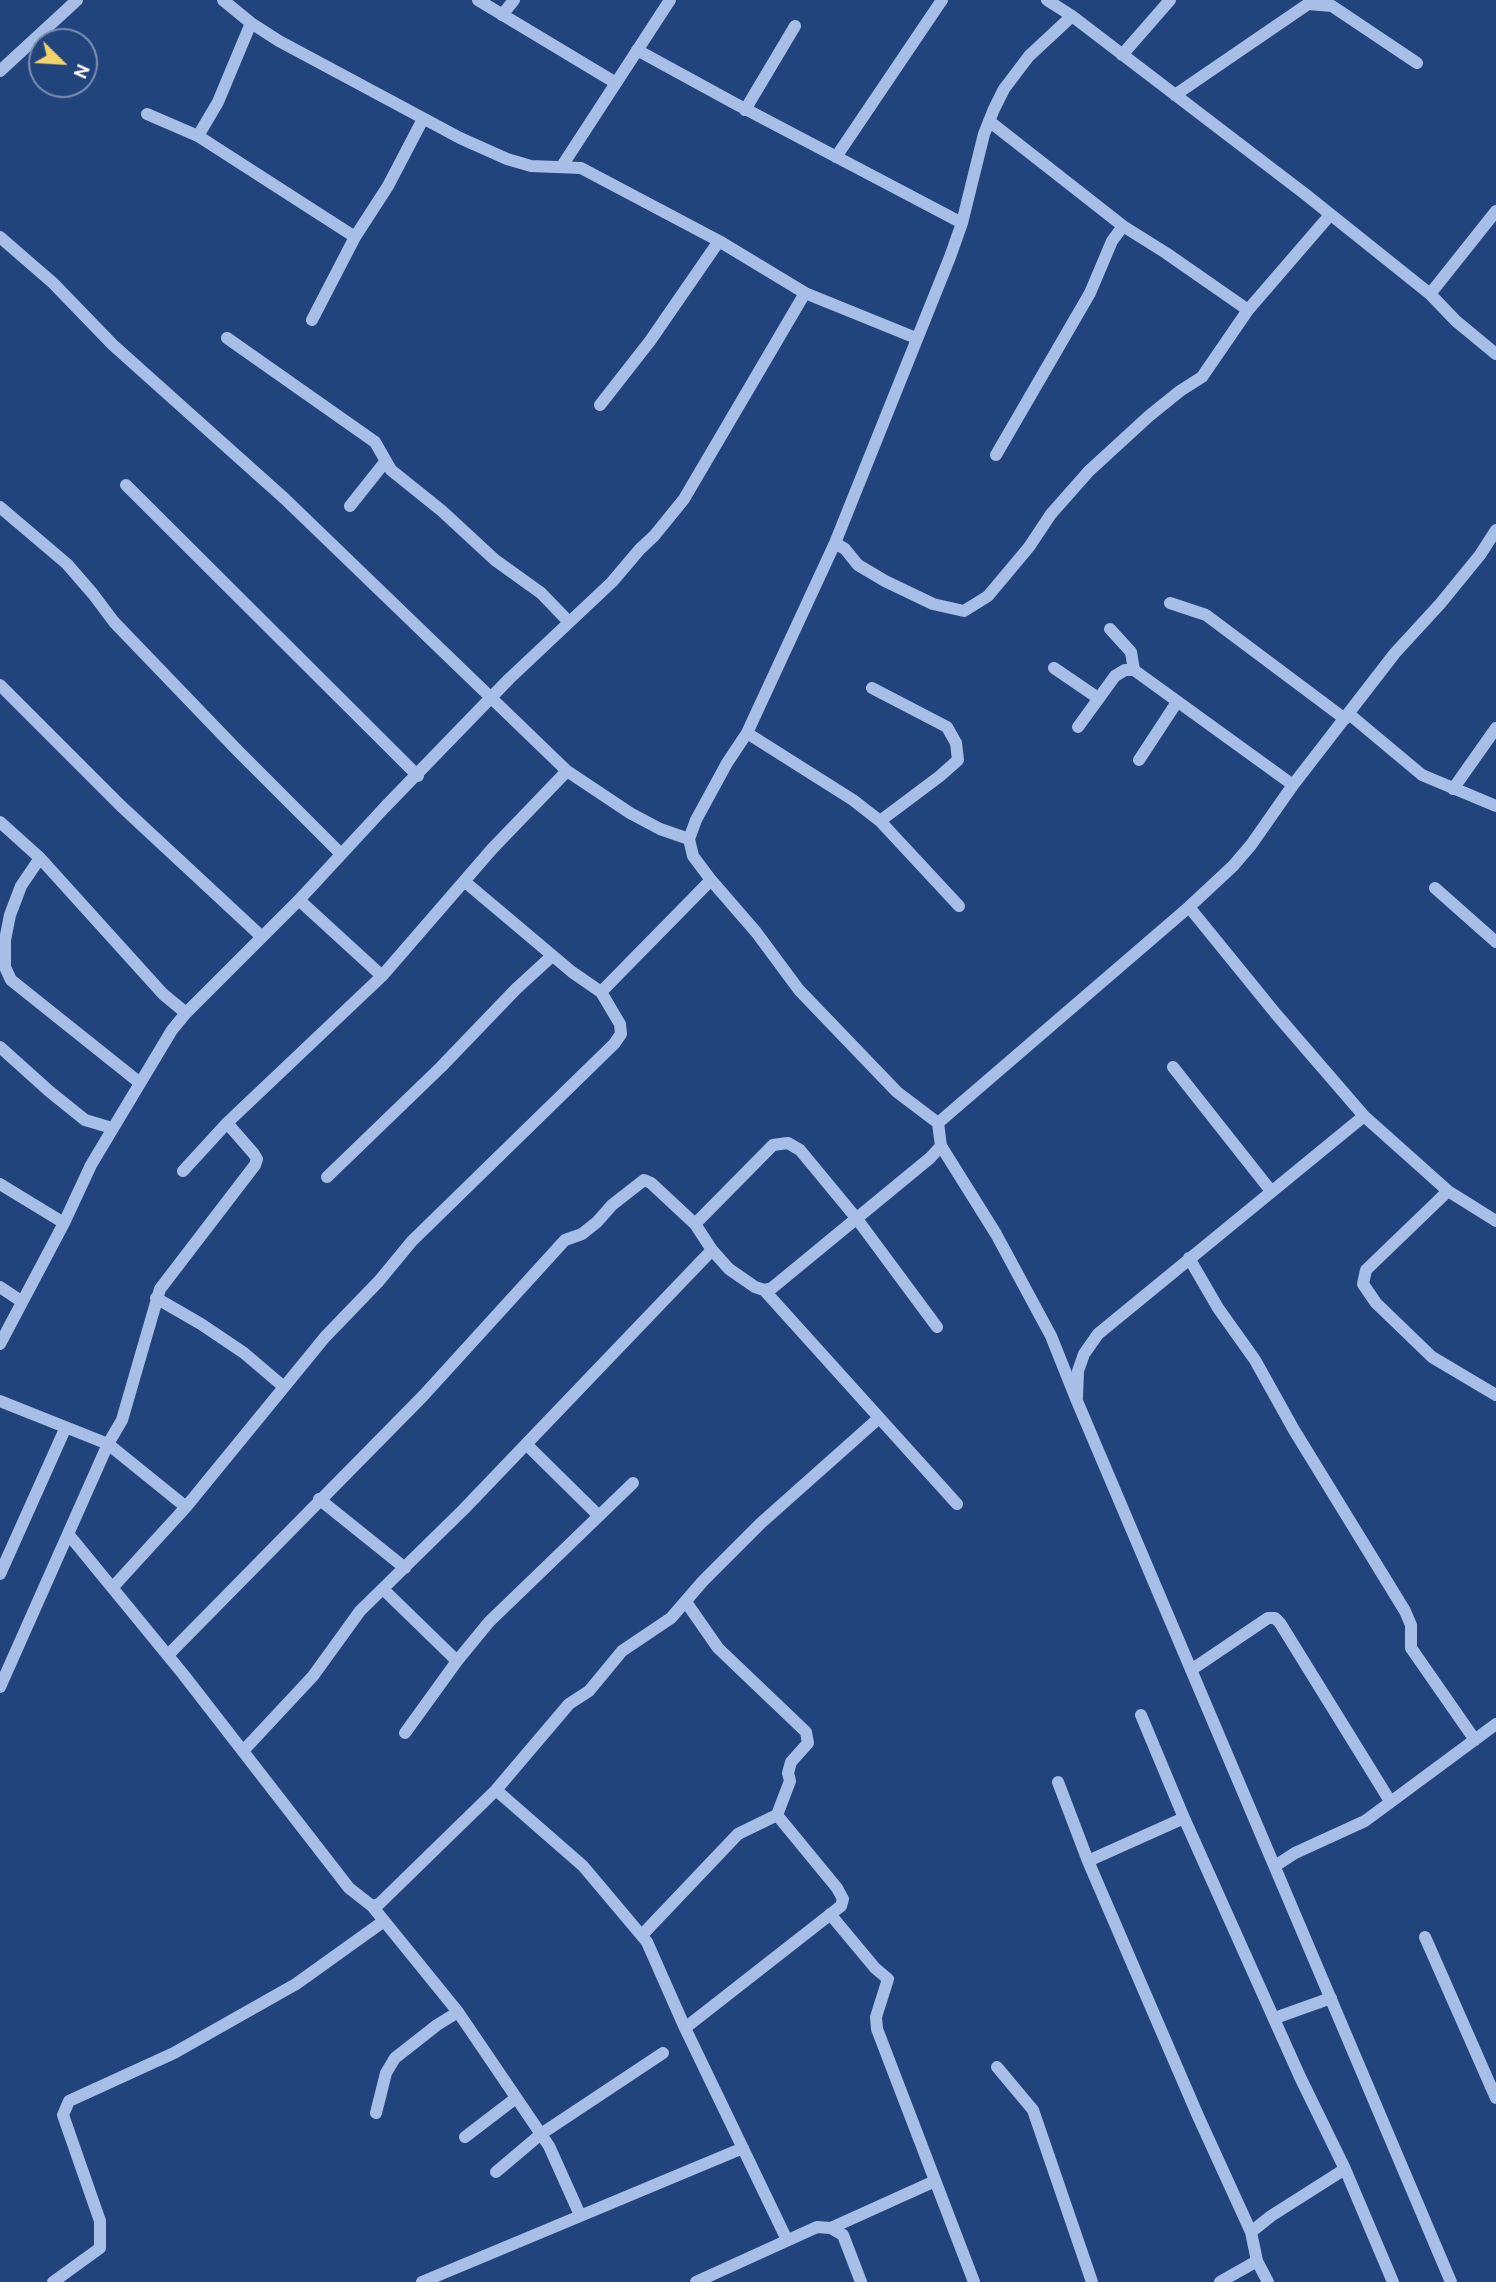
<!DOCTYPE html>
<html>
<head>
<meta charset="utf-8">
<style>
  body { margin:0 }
  #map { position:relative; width:1496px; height:2282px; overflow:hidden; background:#22447d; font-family:Overpass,sans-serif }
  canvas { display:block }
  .north { position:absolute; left:28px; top:28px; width:70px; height:70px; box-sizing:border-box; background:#22447d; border:2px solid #7a8fb1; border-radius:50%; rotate:114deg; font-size:19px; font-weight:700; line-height:28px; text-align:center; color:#fff }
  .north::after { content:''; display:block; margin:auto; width:24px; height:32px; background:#f2d369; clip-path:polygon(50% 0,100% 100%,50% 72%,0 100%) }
</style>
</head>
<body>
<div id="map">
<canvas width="1496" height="2282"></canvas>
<div class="north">N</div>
</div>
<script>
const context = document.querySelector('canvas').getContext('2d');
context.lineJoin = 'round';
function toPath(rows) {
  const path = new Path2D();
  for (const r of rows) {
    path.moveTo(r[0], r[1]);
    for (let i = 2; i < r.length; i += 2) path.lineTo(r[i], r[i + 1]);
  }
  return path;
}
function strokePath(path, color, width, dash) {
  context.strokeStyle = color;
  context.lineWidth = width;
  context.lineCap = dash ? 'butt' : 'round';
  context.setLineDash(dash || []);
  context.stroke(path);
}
strokePath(toPath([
  [223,0,251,23,279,41,460,138,507,159,531,166,581,168,719,241,805,293,916,338],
  [478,0,616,83],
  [1047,0,1072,16,1305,194,1430,294,1456,321,1496,354],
  [502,15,514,0],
  [637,50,734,103,962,223],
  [1122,55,1170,0],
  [0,71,77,0],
  [1175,95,1308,4,1332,6,1417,63],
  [745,110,795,26],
  [147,114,198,136,355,237],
  [989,121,1123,226,1166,253,1248,310],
  [198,136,218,102,251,23],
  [836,157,942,0],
  [562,166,670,0],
  [0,237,53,283,113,345,285,499,567,771,630,813,660,829,689,839],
  [1430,294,1496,211],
  [312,320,355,237,388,186,423,119],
  [227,338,375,442,391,470,442,511,495,560,541,593,569,622],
  [600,405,650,341,719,241],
  [996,455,1090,293,1112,241,1123,226],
  [126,485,418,776],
  [350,506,385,462],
  [0,507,67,564,93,594,114,622,238,751,341,854],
  [1496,530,1480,555,1440,604,1395,653,1293,785,1251,845,1233,866,1189,907,1276,1014,1364,1116,1448,1191,1496,1221],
  [835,543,845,549,858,565,885,581,933,604,964,611,988,596,1029,547,1051,514,1089,471,1149,416,1180,391,1202,377,1248,310,1330,215],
  [1170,603,1206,615,1345,719],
  [1110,629,1131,652,1134,670],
  [1054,668,1098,698],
  [0,685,121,806,262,937],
  [872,688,947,727,956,743,958,760,940,776,880,821],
  [1349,714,1422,775,1496,806],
  [1078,727,1115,676,1125,670,1134,670,1293,785],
  [747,733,835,543,950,257,962,223,984,134,994,109,1004,89,1029,56,1072,16],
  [1139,760,1177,702],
  [1453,789,1496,728],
  [0,822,40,858,163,994,186,1013],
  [40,858,21,886,10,915,5,940,5,967,11,980,140,1083],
  [1435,888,1496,942],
  [299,900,382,976],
  [601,992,711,880],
  [0,1047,49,1091,85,1120,112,1128],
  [1173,1067,1271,1191],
  [938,1123,897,1092,799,990,756,932,711,880,693,856,689,839,696,820,727,763,747,733,853,800,880,821,959,906],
  [941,1146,996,1234,1051,1336,1077,1401,1451,2282],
  [183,1171,227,1123,382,976,492,849,567,771],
  [327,1177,441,1067,516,989,552,956],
  [0,1184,64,1223],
  [1448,1191,1366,1270,1363,1284,1376,1303,1432,1357,1496,1395],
  [1189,1258,1218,1308,1255,1360,1294,1430,1405,1611,1411,1625,1411,1648,1475,1740],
  [0,1287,21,1301],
  [764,1290,772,1288,930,1158,941,1146,938,1123,1189,907],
  [156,1298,201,1324,244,1353,284,1387],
  [937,1327,857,1219,800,1150,788,1143,773,1145,695,1224,712,1250,729,1269,755,1287,764,1290,957,1504],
  [0,1344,64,1223,91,1165,172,1030,186,1013,299,900,385,807,509,679,612,582,640,549,654,536,684,499,805,293],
  [1077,1397,1078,1371,1084,1354,1098,1334,1364,1116],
  [0,1401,108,1444,186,1507],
  [526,1444,599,1516],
  [319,1499,405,1568],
  [69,1535,183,1674,349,1888,372,1906,379,1904,496,1790,569,1704,589,1691,622,1651,671,1618,703,1581,761,1523,879,1418],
  [0,1574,65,1429],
  [113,1587,186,1507,325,1337,379,1281,412,1241,614,1044,621,1034,620,1024,601,992,572,972,464,881],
  [384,1590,457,1661],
  [168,1655,423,1396,565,1240,582,1234,597,1222,612,1205,644,1180,651,1183,695,1224],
  [1191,1670,1268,1618,1275,1618,1280,1623,1390,1801],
  [0,1687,108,1444,122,1420,160,1289,255,1165,257,1159,254,1154,227,1123],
  [1141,1715,1184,1818,1300,2077,1345,2169,1393,2282],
  [405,1733,457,1661,489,1622,633,1483],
  [243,1751,313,1676,360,1611,464,1509,712,1250],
  [1058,1782,1088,1861,1198,2116,1251,2232,1257,2261,1268,2282],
  [496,1790,583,1866,647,1942,685,2028,787,2240],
  [1088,1861,1184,1818],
  [1275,1866,1295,1853,1365,1821,1496,1724],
  [372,1906,458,2012,549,2146,580,2215],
  [830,1914,875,1968,888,1979,876,2017,877,2029,974,2282],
  [642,1935,738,1834,777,1815],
  [1425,1937,1496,2098],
  [1275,2018,1331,1998],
  [685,2028,841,1906,843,1899,837,1888,777,1815,790,1781,788,1773,791,1762,808,1743,806,1732,718,1648,686,1602],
  [997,2067,1033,2110,1092,2282],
  [376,2113,386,2073,395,2058,437,2025,458,2012],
  [465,2137,516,2098],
  [496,2172,541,2134,663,2053],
  [831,2228,935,2181],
  [1251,2232,1271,2216,1345,2169],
  [53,2282,100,2248,100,2221,63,2115,69,2101,174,2053,296,1984,384,1921],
  [422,2282,743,2148],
  [696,2282,817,2227,831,2228,843,2235,861,2282],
  [1220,2282,1257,2261]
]), '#a7bfe6', 12);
</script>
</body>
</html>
